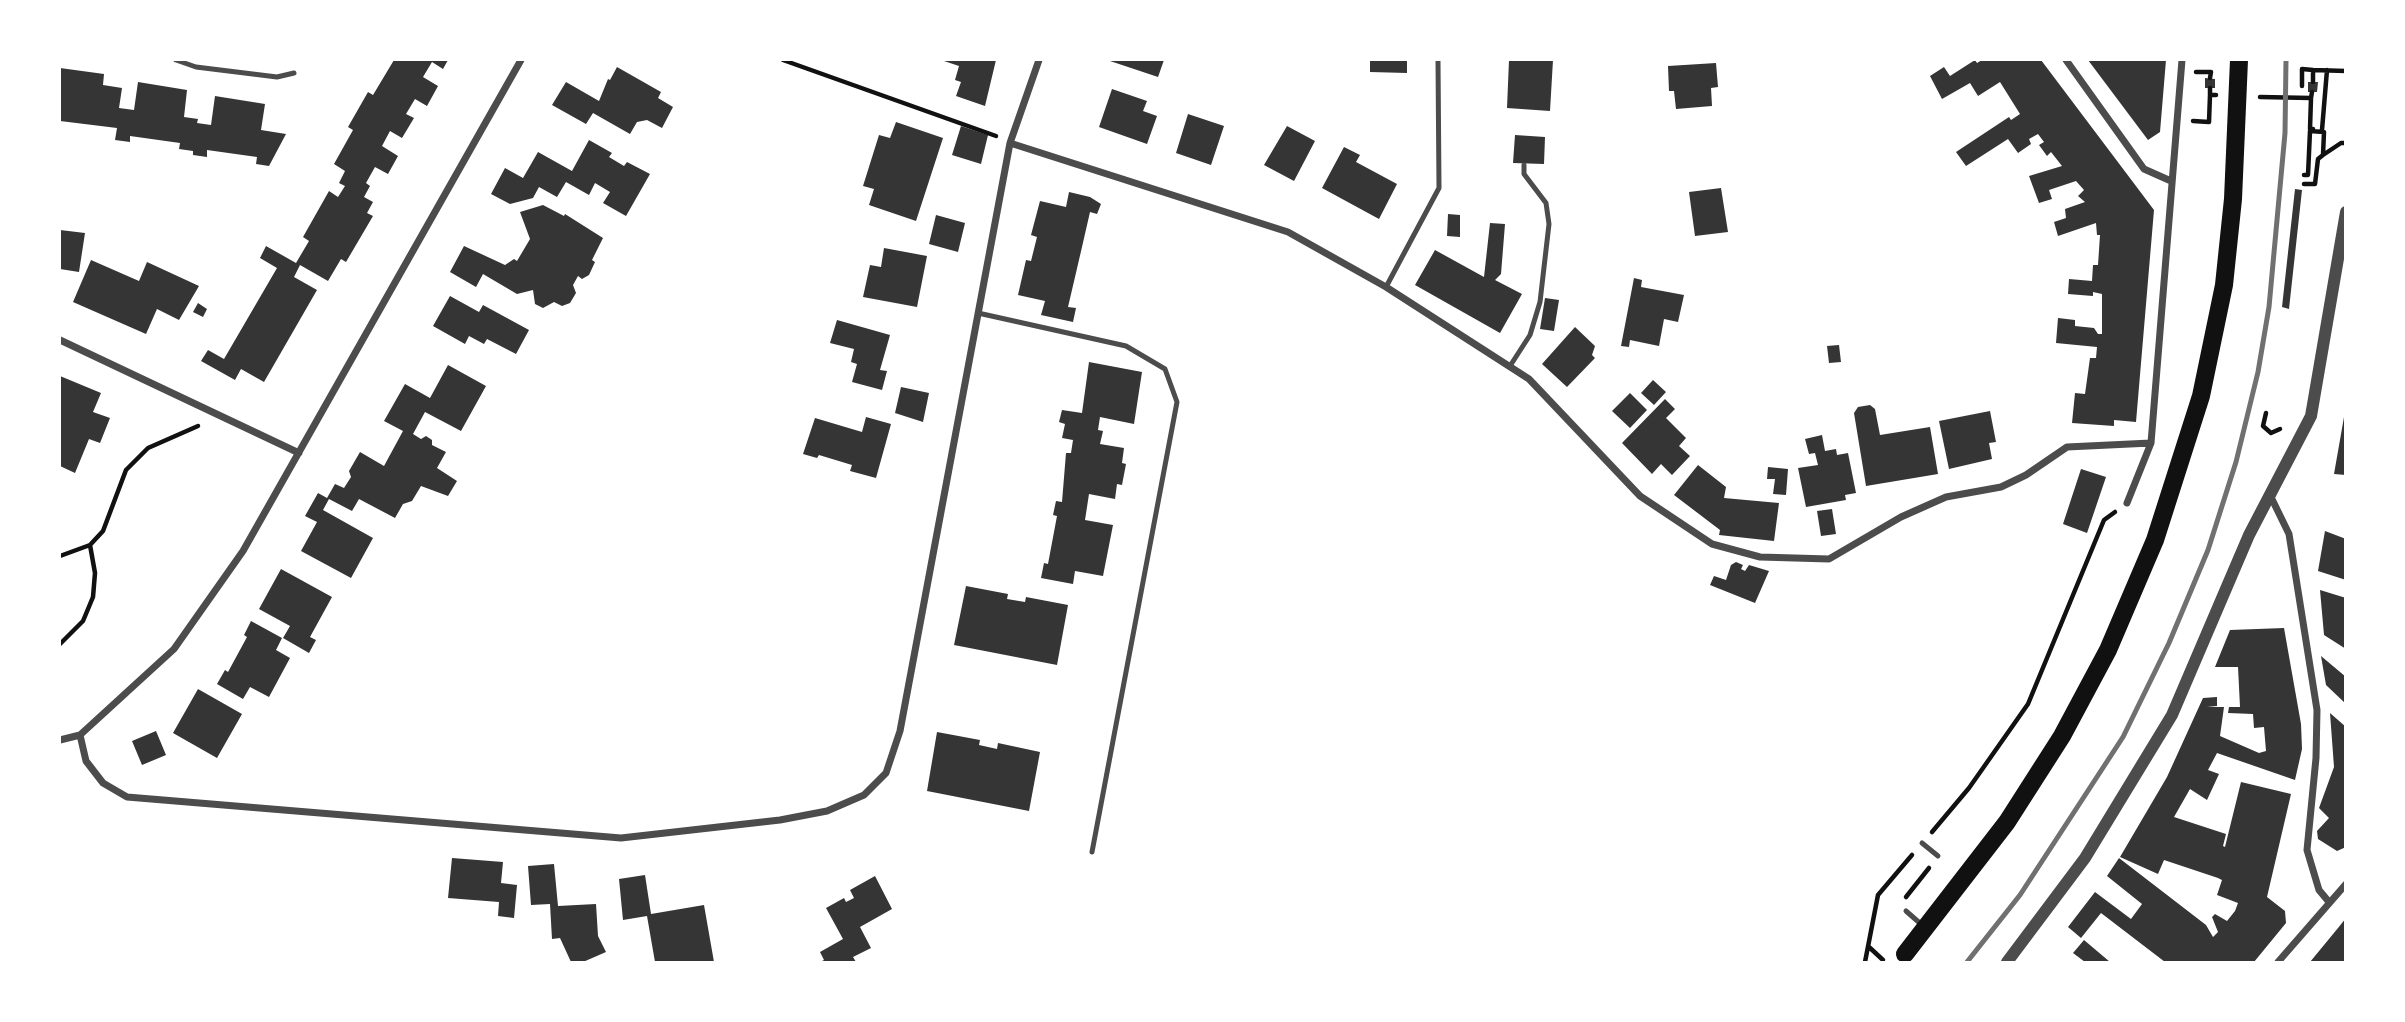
<!DOCTYPE html>
<html>
<head>
<meta charset="utf-8">
<style>
  body { margin:0 }
  #map { position:relative; width:2405px; height:1022px; overflow:hidden; background:#fff; font-family:"Alegreya Sans",sans-serif }
  canvas { display:block }
  .frame { position:absolute; inset:0; border:61px solid #fff; pointer-events:none }
</style>
</head>
<body>
<div id="map">
<canvas width="2405" height="1022"></canvas>
<div class="frame"></div>
</div>
<script>
const context = document.querySelector('canvas').getContext('2d');
context.lineJoin = 'round';
function paint(path, color) {
  context.fillStyle = color;
  context.fill(path, 'evenodd');
}
function toPath(rows) {
  const path = new Path2D();
  for (const r of rows) {
    path.moveTo(r[0], r[1]);
    for (let i = 2; i < r.length; i += 2) path.lineTo(r[i], r[i + 1]);
  }
  return path;
}
function strokePath(path, color, width, dash) {
  context.strokeStyle = color;
  context.lineWidth = width;
  context.lineCap = dash ? 'butt' : 'round';
  context.setLineDash(dash || []);
  context.stroke(path);
}
paint(toPath([
  [394,60,448,60,443,69,432,62,423,77,438,86,427,106,415,99,406,114,414,118,402,138,390,131,382,146,398,156,388,174,375,167,366,183,370,186,364,197,373,202,367,213,373,216,346,262,341,259,328,281,300,265,294,277,317,290,264,382,241,369,235,380,201,361,208,350,224,359,277,268,260,258,266,246,296,263,309,241,303,237,329,191,338,197,345,186,339,183,345,171,334,164,353,130,348,127,368,92,373,95],
  [941,60,996,60,985,106,956,96,961,82,955,80,959,66],
  [1107,60,1164,60,1158,77],
  [1370,60,1407,60,1407,73,1370,72],
  [1509,60,1553,60,1550,111,1507,108],
  [1975,60,1977,63,1982,60,2041,60,2154,210,2136,422,2114,420,2114,426,2072,423,2075,393,2085,394,2090,358,2096,358,2097,347,2056,343,2058,318,2075,320,2075,326,2094,328,2098,334,2102,334,2102,294,2093,292,2093,296,2068,294,2069,279,2092,281,2093,265,2098,265,2100,235,2097,235,2096,223,2058,236,2054,222,2066,218,2065,209,2085,202,2078,196,2084,190,2076,181,2049,190,2052,199,2039,203,2029,176,2062,166,2051,152,2047,156,2039,145,2044,142,2038,134,2029,139,2031,144,2018,153,2008,139,1966,166,1956,152,2009,117,2011,120,2020,114,2000,82,1978,96,1970,83,1942,99,1930,76,1944,67,1950,76],
  [2088,60,2166,60,2160,132,2148,140],
  [1716,63,1718,87,1711,88,1712,106,1676,109,1674,91,1669,91,1668,66],
  [617,67,661,92,658,98,673,107,662,128,647,120,637,122,630,134,593,113,586,124,552,105,566,82,599,101,608,79,610,80],
  [60,68,104,74,103,85,122,88,119,108,134,110,138,82,187,90,184,117,198,119,197,123,211,125,215,96,265,104,261,130,286,134,269,166,256,164,257,157,207,150,207,157,193,155,193,151,179,149,180,143,130,136,130,142,115,140,117,128,60,121],
  [2205,78,2215,79,2215,88,2205,88],
  [2308,82,2318,82,2317,92,2308,92],
  [1112,89,1147,101,1143,111,1157,116,1147,144,1099,127],
  [1188,114,1224,126,1211,165,1176,153],
  [896,122,943,138,916,221,869,205,874,189,863,186,879,135,890,138],
  [961,126,988,135,981,164,952,155],
  [1287,126,1315,141,1294,181,1264,165],
  [1515,135,1545,137,1544,164,1513,163],
  [589,140,612,153,609,157,624,166,627,162,650,174,626,216,603,203,610,192,595,183,589,195,566,182,557,197,539,187,533,198,510,204,491,194,505,168,523,178,538,152,572,171],
  [1344,147,1360,155,1356,162,1397,184,1379,219,1322,188],
  [1721,188,1728,232,1695,236,1689,192],
  [2295,189,2302,190,2289,309,2282,307],
  [1069,192,1090,197,1101,204,1097,214,1090,212,1082,247,1068,307,1076,308,1073,322,1041,315,1045,301,1018,295,1026,260,1031,261,1037,237,1031,235,1040,201,1066,207],
  [543,205,564,216,565,214,603,238,592,260,595,262,589,275,582,279,578,276,573,285,576,293,570,303,562,306,554,302,543,308,535,304,533,290,517,294,483,274,476,287,450,272,464,246,505,265,514,259,517,261,530,239,520,212],
  [1448,214,1460,215,1460,237,1447,236],
  [936,215,965,223,958,252,929,244],
  [1490,223,1505,224,1501,274,1495,280,1522,294,1500,333,1415,285,1435,250,1484,277],
  [60,230,85,233,79,272,60,269],
  [884,248,927,256,917,307,863,297,870,265,881,267],
  [91,260,139,281,147,262,199,286,179,320,157,309,146,334,73,302],
  [1634,278,1642,280,1641,287,1684,295,1678,322,1664,319,1659,346,1630,340,1629,347,1621,346],
  [450,296,479,312,483,305,529,330,516,354,487,339,484,344,469,336,465,344,433,326],
  [1545,298,1559,300,1554,331,1540,329],
  [198,303,207,309,203,317,193,312],
  [837,320,890,335,880,370,887,371,882,390,852,382,857,364,851,362,854,349,830,343],
  [1575,327,1595,346,1592,355,1595,358,1567,387,1542,364],
  [1839,345,1841,362,1829,363,1827,346],
  [1089,362,1142,372,1134,424,1100,417,1098,430,1103,431,1100,444,1124,448,1122,463,1126,464,1122,485,1117,484,1115,499,1089,494,1085,520,1113,525,1103,576,1075,571,1073,584,1041,578,1044,563,1048,564,1057,516,1053,515,1056,501,1062,502,1066,453,1071,453,1073,440,1062,438,1065,424,1059,422,1062,410,1082,413],
  [448,365,486,386,461,431,425,412,413,434,421,439,426,436,432,440,432,445,446,452,437,468,457,481,448,496,421,486,412,501,403,504,395,518,359,499,352,511,329,499,323,510,373,538,351,578,301,551,317,522,305,516,318,493,327,498,335,484,344,488,351,477,349,471,360,452,384,466,403,431,384,421,405,384,430,398],
  [60,376,101,393,93,412,110,418,100,443,89,439,75,473,60,466],
  [1653,380,1666,392,1654,405,1641,393],
  [901,387,929,393,923,422,895,413],
  [1630,393,1647,410,1630,428,1612,411],
  [1665,399,1675,409,1666,418,1686,438,1679,446,1690,456,1672,475,1661,464,1652,474,1622,443],
  [1870,405,1875,409,1880,435,1930,427,1938,474,1866,486,1854,413,1858,407],
  [1990,411,1996,442,1989,443,1992,459,1949,469,1939,421],
  [866,417,891,424,876,478,850,471,852,465,819,455,817,458,803,454,815,418,862,432],
  [2344,417,2346,418,2346,475,2334,474],
  [1822,435,1825,451,1836,449,1837,455,1848,453,1856,493,1845,495,1846,500,1806,507,1798,468,1818,465,1815,453,1809,454,1805,439],
  [1698,465,1726,487,1724,498,1779,503,1774,541,1719,535,1720,530,1674,495],
  [1768,467,1788,469,1786,495,1773,494,1775,479,1767,479],
  [2081,469,2106,477,2087,533,2063,524],
  [1832,509,1836,534,1821,536,1817,511],
  [2325,531,2346,539,2346,580,2318,571],
  [1736,562,1743,565,1741,569,1745,571,1749,565,1769,571,1755,603,1710,585,1714,576,1726,580,1731,565],
  [281,569,332,597,310,637,316,640,309,653,283,638,290,626,259,609],
  [966,586,1008,594,1007,599,1025,602,1026,597,1068,605,1057,665,954,645],
  [2320,590,2346,598,2346,649,2324,635],
  [251,621,282,638,276,650,290,658,269,697,250,687,243,699,217,684,225,670,228,672,247,637,244,635],
  [2284,628,2301,724,2302,749,2295,780,2217,753,2208,770,2219,774,2207,800,2190,789,2174,817,2226,834,2223,846,2225,847,2241,782,2291,794,2267,897,2285,911,2286,923,2254,962,2165,962,2101,913,2081,938,2068,927,2095,892,2131,919,2142,904,2107,876,2119,858,2206,925,2213,937,2218,932,2212,917,2215,914,2227,921,2235,911,2238,903,2217,895,2222,880,2218,878,2164,860,2158,874,2120,857,2167,777,2203,698,2217,697,2217,706,2207,707,2224,707,2220,736,2259,753,2266,751,2264,727,2254,728,2253,714,2228,713,2229,707,2240,707,2238,667,2215,667,2230,630],
  [2321,656,2346,677,2346,704,2326,685],
  [198,689,242,714,217,758,173,733],
  [2330,713,2346,727,2346,847,2337,851,2318,839,2317,831,2329,818,2319,808,2334,767],
  [156,731,166,755,142,765,132,741],
  [937,732,980,740,979,745,997,749,998,743,1040,752,1029,811,927,791],
  [452,858,503,862,501,883,517,885,514,918,498,916,499,902,448,898],
  [554,864,558,906,596,904,598,936,606,952,583,962,571,962,560,938,552,939,550,904,531,905,528,866],
  [645,875,651,914,704,905,714,962,655,962,647,916,623,920,619,879],
  [875,876,892,909,860,927,871,948,853,957,856,962,820,962,824,960,820,952,843,939,826,908,844,898,846,902,854,898,850,890],
  [2346,918,2346,962,2310,962,2338,928],
  [2084,940,2110,962,2085,962,2073,953]
]), '#353535');
strokePath(toPath([
  [783,60,996,136],
  [2196,72,2211,72,2210,78],
  [2313,82,2313,70,2346,71],
  [2302,86,2302,69,2313,70],
  [2210,88,2210,95,2216,95],
  [2260,97,2311,98,2312,92],
  [2311,98,2310,129,2313,129],
  [2193,121,2209,122,2210,95],
  [2322,130,2327,70],
  [2304,175,2308,175,2310,131,2324,132,2323,155,2341,143,2346,143],
  [2304,184,2315,184,2318,159,2323,155],
  [2266,413,2263,426,2271,433,2280,429],
  [60,556,90,545],
  [60,644,83,621,93,597,95,573,90,545,103,531,126,470,148,448,198,426],
  [1932,832,1969,788,2028,704,2104,520,2115,512],
  [1906,897,1929,868],
  [1869,947,1883,960],
  [1865,962,1878,895,1912,855]
]), '#111', 4.5);
strokePath(toPath([
  [176,60,196,67,277,77,294,73],
  [1386,287,1439,188,1438,60],
  [978,313,1126,346,1165,369,1177,402,1092,852],
  [1510,366,1530,335,1540,302,1549,224,1546,203,1524,174,1524,165],
  [1922,843,1938,856],
  [1906,911,1922,925]
]), '#4c4c4c', 5);
strokePath(toPath([
  [2066,60,2144,169,2171,181],
  [1010,143,1288,232,1386,287,1529,379,1640,496,1712,544,1760,557,1829,559,1901,517,1946,497,2001,487,2026,475,2067,447,2151,443],
  [60,340,299,453],
  [2269,493,2289,534,2317,710,2316,758,2307,850,2319,890,2329,902],
  [2127,503,2151,443,2182,60],
  [80,735,86,761,103,783,127,797,621,838,780,820,827,811,864,795,886,773,900,731,1010,143,1039,60],
  [60,740,80,735,174,649,243,551,521,60],
  [2278,962,2346,884]
]), '#4c4c4c', 7);
strokePath(toPath([
  [2007,962,2085,858,2172,715,2249,535,2311,416,2346,212]
]), '#4c4c4c', 12);
strokePath(toPath([
  [1905,954,2007,822,2062,736,2108,650,2155,540,2201,396,2224,285,2233,199,2239,60]
]), '#111', 18);
strokePath(toPath([
  [1967,962,2020,895,2123,737,2169,643,2208,550,2236,462,2258,372,2269,307,2285,133,2286,60]
]), '#707070', 5);
</script>
</body>
</html>
